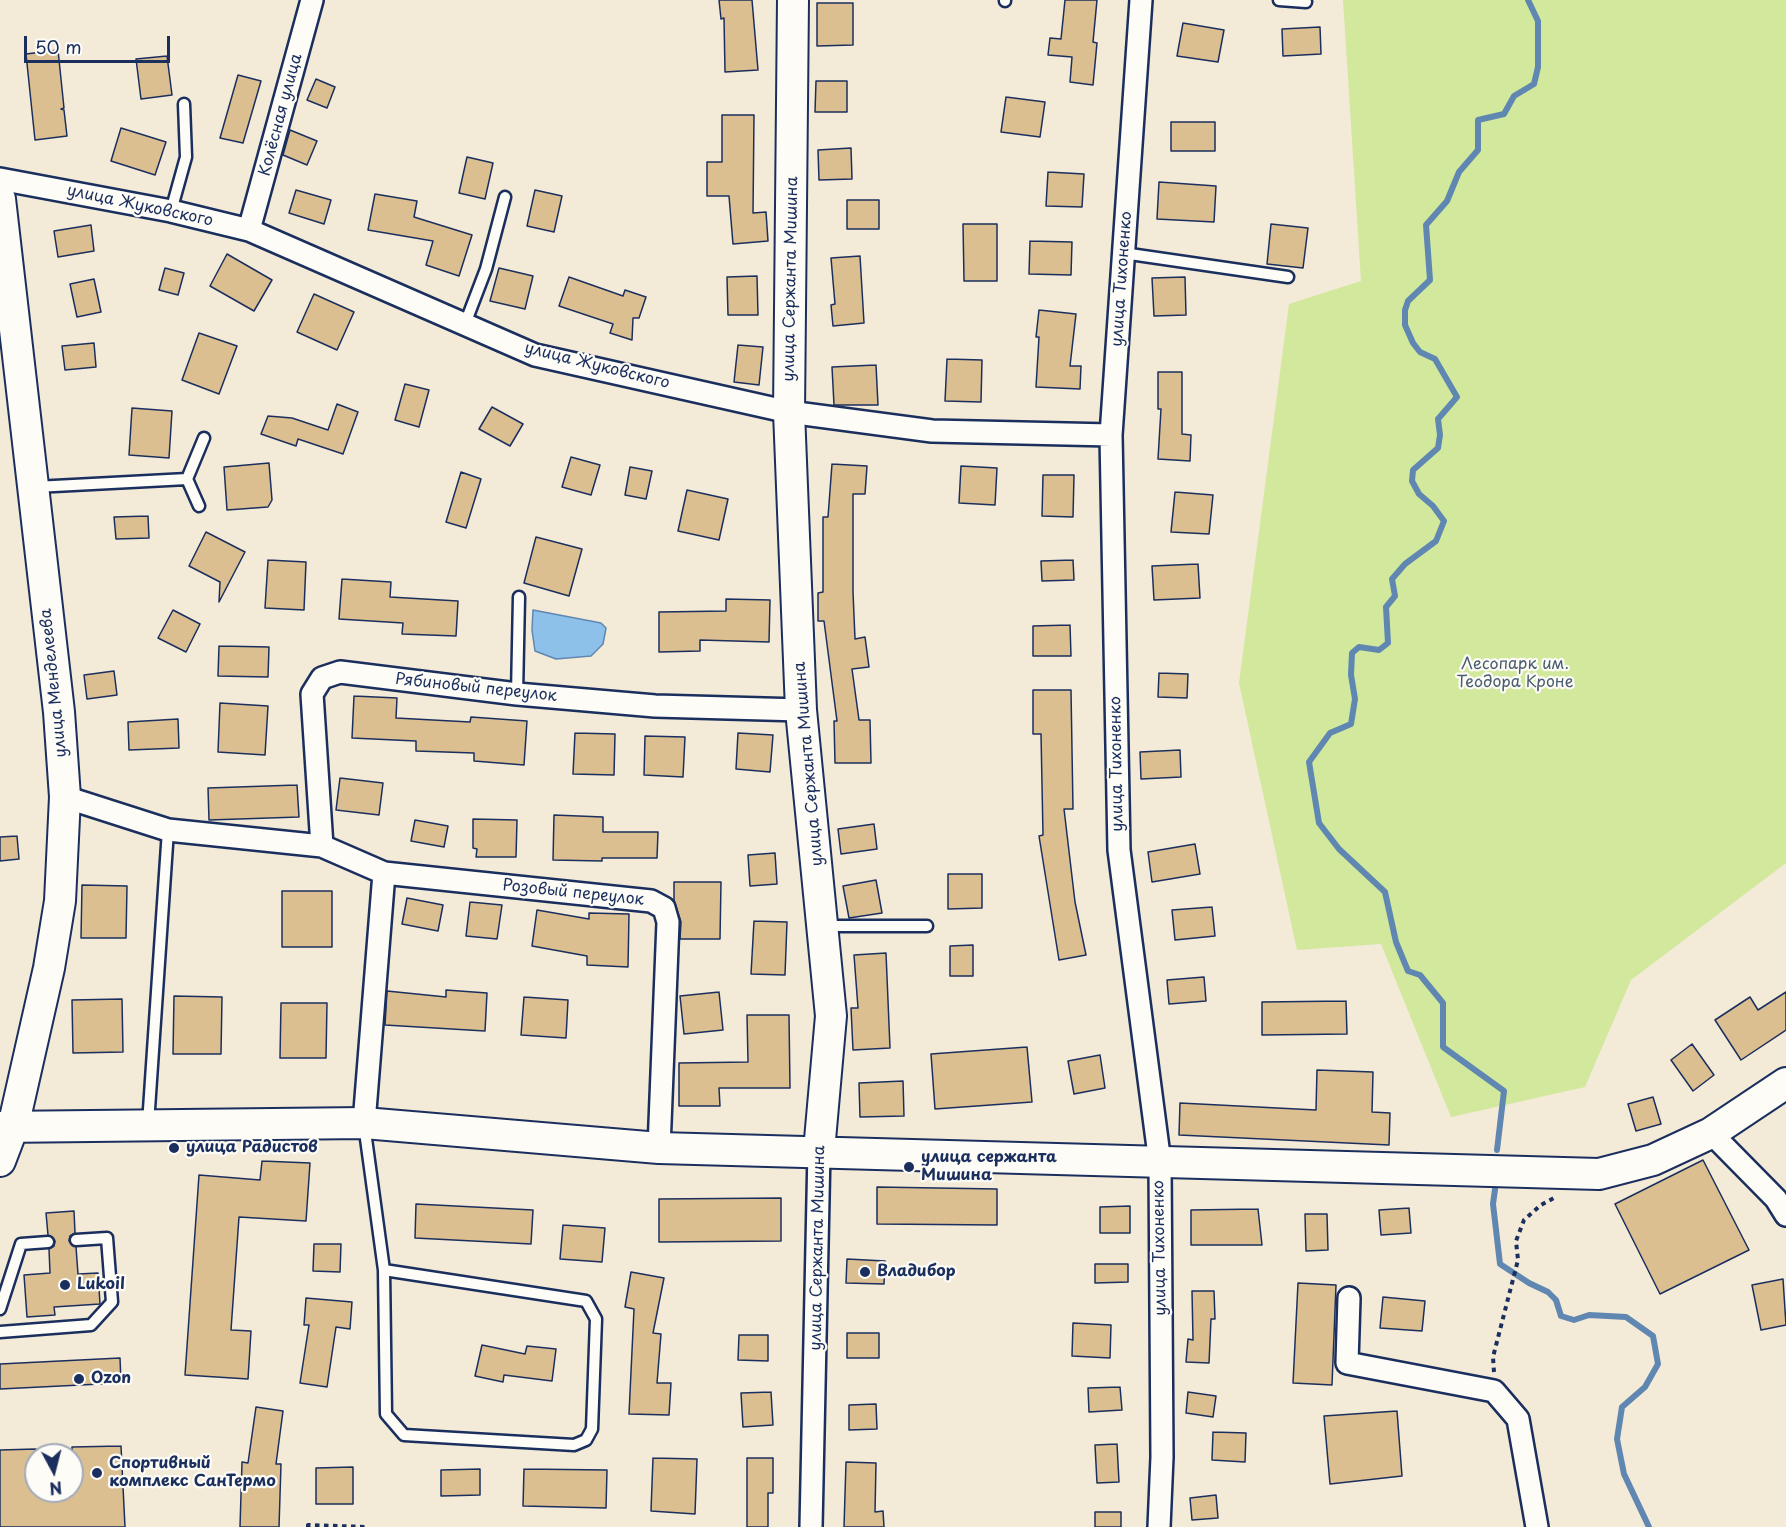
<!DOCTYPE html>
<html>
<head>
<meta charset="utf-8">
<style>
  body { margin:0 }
  #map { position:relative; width:1786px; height:1527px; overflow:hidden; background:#f3ead8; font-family:"Playpen Sans",sans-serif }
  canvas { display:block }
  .north { position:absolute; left:24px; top:1443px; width:60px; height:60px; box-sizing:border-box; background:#fdfcf7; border:2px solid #a3aaba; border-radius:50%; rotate:173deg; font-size:16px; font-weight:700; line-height:24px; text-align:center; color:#1b2f5e }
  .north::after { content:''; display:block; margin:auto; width:21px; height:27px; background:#1b2f5e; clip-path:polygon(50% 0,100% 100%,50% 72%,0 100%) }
  .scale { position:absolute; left:24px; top:36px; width:146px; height:27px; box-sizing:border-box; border:3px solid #1b2f5e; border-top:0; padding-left:8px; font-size:18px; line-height:21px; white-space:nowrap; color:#1b2f5e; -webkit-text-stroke:4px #fdfcf7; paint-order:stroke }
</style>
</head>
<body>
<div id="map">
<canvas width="1786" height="1527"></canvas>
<div class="north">N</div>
<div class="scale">50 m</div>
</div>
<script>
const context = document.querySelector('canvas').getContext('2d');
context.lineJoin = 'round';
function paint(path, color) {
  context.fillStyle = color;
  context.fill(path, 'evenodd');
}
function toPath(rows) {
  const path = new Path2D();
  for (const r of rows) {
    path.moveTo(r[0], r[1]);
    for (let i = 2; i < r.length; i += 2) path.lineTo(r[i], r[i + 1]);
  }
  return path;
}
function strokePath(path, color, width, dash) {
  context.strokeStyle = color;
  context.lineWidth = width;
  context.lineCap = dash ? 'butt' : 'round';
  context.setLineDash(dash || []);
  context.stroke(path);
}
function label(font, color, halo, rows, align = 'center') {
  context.font = font + ' "Playpen Sans",sans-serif';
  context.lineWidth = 4.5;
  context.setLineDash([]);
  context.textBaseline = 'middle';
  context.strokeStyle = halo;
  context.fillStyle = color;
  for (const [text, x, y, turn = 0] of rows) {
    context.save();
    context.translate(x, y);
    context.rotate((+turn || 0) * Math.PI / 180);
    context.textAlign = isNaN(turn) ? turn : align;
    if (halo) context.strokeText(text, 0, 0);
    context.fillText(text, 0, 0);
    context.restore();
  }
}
paint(toPath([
  [1343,0,1786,0,1786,863,1631,980,1585,1087,1451,1117,1381,944,1297,950,1239,683,1289,304,1361,281]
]), '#d2e89d');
const water = toPath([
  [533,610,601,623,606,628,603,644,591,656,556,659,535,651,532,630,533,610]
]);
paint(water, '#8dc1ea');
strokePath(water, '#5f87b2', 1.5);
strokePath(toPath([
  [1497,1150,1504,1091,1443,1047,1443,1003,1420,975,1408,971,1396,942,1385,892,1339,849,1319,823,1309,762,1330,733,1351,724,1355,699,1351,675,1352,653,1359,647,1379,650,1388,643,1386,607,1395,596,1392,579,1405,564,1436,541,1444,521,1433,506,1419,494,1412,481,1413,470,1438,448,1440,435,1438,419,1457,397,1435,359,1420,352,1413,343,1405,325,1405,310,1408,301,1430,280,1426,225,1447,201,1459,172,1478,150,1478,120,1504,114,1514,96,1534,84,1538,67,1538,21,1528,0],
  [1496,1182,1493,1204,1500,1264,1529,1283,1548,1292,1556,1300,1561,1316,1574,1320,1589,1315,1626,1317,1653,1336,1658,1364,1645,1387,1622,1407,1617,1439,1624,1474,1649,1527]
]), '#5f87b2', 6);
const building = toPath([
  [719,0,752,0,758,70,725,72,724,18,721,19,719,0],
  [1065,0,1097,0,1093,42,1097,43,1093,85,1070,82,1072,57,1048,55,1050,38,1061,39,1065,0],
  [817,3,853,3,853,45,817,46,817,3],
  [1183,23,1224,30,1218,62,1177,56,1183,23],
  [1320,27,1321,54,1283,56,1282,29,1320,27],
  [58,50,64,108,61,109,64,110,67,136,35,140,26,54,58,50],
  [167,56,172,95,141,99,136,59,167,56],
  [238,75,261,81,243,143,220,138,238,75],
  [316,79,335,87,327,108,307,100,316,79],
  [816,81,847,81,847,112,815,112,816,81],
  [1006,97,1045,102,1040,137,1001,132,1006,97],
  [722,115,754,115,753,213,766,212,768,241,733,244,729,196,707,196,707,162,722,162,722,115],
  [1171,122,1215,122,1215,151,1171,151,1171,122],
  [121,128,166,142,155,175,111,161,121,128],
  [290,130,317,141,307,165,283,155,290,130],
  [851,148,852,179,819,180,818,150,851,148],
  [467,157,493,163,485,199,459,193,467,157],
  [1048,172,1084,174,1082,207,1046,206,1048,172],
  [1159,182,1216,186,1214,222,1157,219,1159,182],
  [296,190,331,200,324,224,289,213,296,190],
  [535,190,562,196,554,232,527,226,535,190],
  [375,194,417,201,414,217,472,235,459,276,426,265,433,241,368,230,375,194],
  [847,200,879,200,879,229,847,229,847,200],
  [963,224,997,224,997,281,964,281,963,224],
  [1271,224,1308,228,1303,268,1267,264,1271,224],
  [91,225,94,251,58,257,54,231,91,225],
  [1030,241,1072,242,1071,275,1029,274,1030,241],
  [227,254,272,280,254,311,210,286,227,254],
  [860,256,864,323,833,326,831,305,835,304,831,258,860,256],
  [165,268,184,273,178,295,159,290,165,268],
  [499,268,533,276,525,309,490,301,499,268],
  [757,276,758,315,728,315,727,277,757,276],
  [569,277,623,296,625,290,646,297,639,318,633,318,632,340,610,333,613,324,559,306,569,277],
  [1185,277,1186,315,1154,316,1152,278,1185,277],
  [94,279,101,312,77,317,70,284,94,279],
  [314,294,354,312,337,350,297,332,314,294],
  [1039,310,1076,314,1070,366,1081,366,1080,389,1036,387,1039,337,1036,337,1039,310],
  [199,333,237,346,219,394,182,380,199,333],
  [94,343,96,367,65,370,62,346,94,343],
  [738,345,763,347,759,385,734,382,738,345],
  [947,359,982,360,981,402,945,401,947,359],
  [876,365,878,405,834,405,832,367,876,365],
  [1158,372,1182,372,1182,434,1191,435,1190,461,1158,459,1161,409,1158,409,1158,372],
  [405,384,429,390,419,427,395,420,405,384],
  [337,404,358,412,343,454,298,439,296,446,261,434,268,416,292,418,328,430,337,404],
  [492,407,523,424,510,446,479,429,492,407],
  [132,408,172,411,169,458,129,455,132,408],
  [571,457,600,465,591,495,562,487,571,457],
  [269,463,272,500,268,507,227,510,224,467,269,463],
  [832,464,867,466,865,494,853,494,853,592,855,639,865,637,869,667,852,669,859,720,870,720,871,763,835,763,834,721,837,721,824,621,818,621,818,593,823,592,823,517,828,517,832,464],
  [961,466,997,468,995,505,959,503,961,466],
  [630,467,652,471,646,499,625,495,630,467],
  [461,472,481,479,466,528,446,522,461,472],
  [1043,475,1074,475,1073,517,1042,516,1043,475],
  [687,490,728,499,719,540,678,531,687,490],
  [1175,492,1213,495,1209,534,1171,532,1175,492],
  [148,516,149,538,116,539,114,517,148,516],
  [206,532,245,552,219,602,220,582,189,566,206,532],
  [536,537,582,549,569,596,524,583,536,537],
  [268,560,306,562,304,610,265,608,268,560],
  [1073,560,1074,580,1042,581,1041,561,1073,560],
  [1198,564,1200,598,1154,600,1152,566,1198,564],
  [342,579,391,582,390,597,458,601,456,636,402,634,403,623,339,619,342,579],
  [726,599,770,600,769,642,700,640,700,651,659,652,659,612,726,611,726,599],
  [173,610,200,624,186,652,158,638,173,610],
  [1070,625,1071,656,1033,656,1033,626,1070,625],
  [219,646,269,647,268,677,218,676,219,646],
  [114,671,117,695,87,699,84,675,114,671],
  [1159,673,1188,674,1187,698,1158,697,1159,673],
  [1033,690,1071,690,1073,809,1064,809,1075,902,1086,955,1059,960,1039,836,1043,835,1041,734,1033,734,1033,690],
  [354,696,397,698,396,718,470,722,471,717,527,721,524,765,474,761,474,753,416,751,416,741,352,738,354,696],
  [220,703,268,706,265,755,218,752,220,703],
  [178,719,179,748,129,750,128,722,178,719],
  [575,733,615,734,614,775,573,774,575,733],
  [738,733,773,735,770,772,736,769,738,733],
  [645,736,685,737,683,777,644,775,645,736],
  [1180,750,1181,777,1141,779,1140,752,1180,750],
  [340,778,383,783,379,815,336,810,340,778],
  [297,785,299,817,209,820,208,788,297,785],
  [554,815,603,817,603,832,658,832,657,858,602,858,602,861,553,860,554,815],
  [473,819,517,820,516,857,476,857,477,849,473,848,473,819],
  [415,820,448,826,444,847,411,841,415,820],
  [874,824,877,849,841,854,838,829,874,824],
  [17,836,19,859,0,861,0,837,17,836],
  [1195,844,1200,874,1152,882,1148,852,1195,844],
  [775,853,777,884,750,886,748,855,775,853],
  [948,874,982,874,982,908,948,909,948,874],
  [876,880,882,913,849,918,843,886,876,880],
  [674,882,721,882,720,939,680,939,681,922,674,900,674,882],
  [82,885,127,886,126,938,81,938,82,885],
  [282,891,332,891,332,947,282,947,282,891],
  [407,898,443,905,438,931,402,924,407,898],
  [470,902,502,905,497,939,466,936,470,902],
  [1212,907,1215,936,1175,940,1172,910,1212,907],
  [537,910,589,919,589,913,629,914,628,967,587,965,587,956,532,946,537,910],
  [754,921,787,922,785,975,751,974,754,921],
  [973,945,973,976,950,976,950,946,973,945],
  [886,953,890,1048,853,1050,851,1008,858,1008,854,955,886,953],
  [1204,977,1206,1001,1169,1004,1167,980,1204,977],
  [446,990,487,993,485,1031,385,1025,387,991,446,997,446,990],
  [719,992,723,1030,684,1034,680,996,719,992],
  [1786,992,1786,1030,1741,1060,1715,1020,1750,997,1758,1010,1786,992],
  [174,996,222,997,221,1054,173,1054,174,996],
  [524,997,568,1000,566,1038,521,1035,524,997],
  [122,999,123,1052,73,1053,72,1000,122,999],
  [1346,1001,1347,1034,1262,1035,1262,1002,1346,1001],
  [281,1003,327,1003,326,1058,280,1058,281,1003],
  [747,1015,789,1015,790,1088,719,1088,720,1106,679,1106,679,1063,748,1062,747,1015],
  [1692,1044,1714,1075,1693,1091,1671,1060,1692,1044],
  [1027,1047,1032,1102,935,1109,931,1054,1027,1047],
  [1100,1055,1105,1088,1074,1094,1068,1061,1100,1055],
  [1317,1070,1373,1072,1372,1112,1390,1113,1389,1145,1179,1135,1180,1103,1316,1110,1317,1070],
  [903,1081,904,1116,860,1117,859,1083,903,1081],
  [1653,1097,1661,1124,1636,1131,1628,1104,1653,1097],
  [1703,1160,1749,1250,1660,1294,1615,1204,1703,1160],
  [262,1161,310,1163,306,1221,239,1217,231,1330,251,1331,248,1379,185,1375,199,1175,260,1180,262,1161],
  [877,1187,997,1189,997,1225,877,1224,877,1187],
  [781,1198,781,1241,659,1242,659,1199,781,1198],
  [416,1204,533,1210,531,1244,415,1238,416,1204],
  [1130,1206,1130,1233,1100,1233,1100,1207,1130,1206],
  [1409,1208,1411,1233,1381,1235,1379,1210,1409,1208],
  [1258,1209,1262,1245,1191,1245,1191,1210,1258,1209],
  [74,1211,75,1233,70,1236,69,1241,76,1247,78,1274,98,1273,100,1304,54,1307,55,1315,27,1317,24,1275,50,1273,49,1249,54,1246,55,1241,48,1235,46,1213,74,1211],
  [1305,1214,1327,1214,1328,1250,1306,1251,1305,1214],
  [563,1225,605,1228,602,1262,560,1259,563,1225],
  [314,1244,341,1244,340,1272,313,1271,314,1244],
  [847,1259,885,1261,884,1284,846,1283,847,1259],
  [1095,1264,1128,1264,1128,1282,1095,1283,1095,1264],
  [631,1272,664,1278,653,1333,661,1334,657,1383,671,1383,669,1415,629,1414,634,1309,625,1307,631,1272],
  [1783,1279,1786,1325,1761,1330,1752,1285,1783,1279],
  [1298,1283,1336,1285,1332,1385,1293,1383,1298,1283],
  [1192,1291,1214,1291,1215,1319,1211,1319,1209,1363,1186,1362,1188,1339,1193,1340,1192,1291],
  [1383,1297,1425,1301,1422,1331,1380,1328,1383,1297],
  [306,1298,352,1302,350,1329,336,1327,327,1387,300,1383,309,1325,304,1325,306,1298],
  [1073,1323,1111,1325,1110,1358,1072,1356,1073,1323],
  [847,1333,879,1333,879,1358,847,1358,847,1333],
  [739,1335,768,1335,768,1361,738,1360,739,1335],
  [482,1345,525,1354,527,1346,556,1349,552,1381,504,1375,503,1382,475,1376,482,1345],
  [120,1358,121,1383,0,1389,0,1364,120,1358],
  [1120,1387,1122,1410,1089,1412,1088,1388,1120,1387],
  [771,1392,773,1425,743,1427,741,1393,771,1392],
  [1188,1392,1216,1396,1213,1417,1186,1413,1188,1392],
  [876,1404,877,1429,849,1430,849,1405,876,1404],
  [256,1407,283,1411,276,1464,281,1464,279,1527,240,1527,242,1462,248,1463,256,1407],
  [1397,1411,1402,1476,1330,1484,1324,1416,1397,1411],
  [1213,1432,1246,1433,1245,1462,1212,1460,1213,1432],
  [1117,1444,1119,1482,1097,1483,1095,1445,1117,1444],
  [121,1446,125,1527,0,1527,0,1450,36,1449,36,1491,72,1491,72,1447,121,1446],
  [653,1458,697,1459,695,1514,651,1511,653,1458],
  [747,1458,773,1458,773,1493,768,1493,768,1527,747,1527,747,1458],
  [846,1462,876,1463,875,1512,883,1511,884,1527,844,1527,846,1462],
  [353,1467,353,1504,316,1504,316,1468,353,1467],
  [480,1469,480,1495,441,1496,441,1470,480,1469],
  [524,1469,607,1470,606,1508,523,1506,524,1469],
  [1216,1495,1218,1518,1192,1520,1190,1498,1216,1495],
  [1095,1512,1121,1512,1121,1527,1095,1527,1095,1512]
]);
paint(building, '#dbbf90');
strokePath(building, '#1b2f5e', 1.5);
const lane = toPath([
  [1279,0,1306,2],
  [1005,1,1005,0],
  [171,211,186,157,184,104],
  [1123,253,1288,277],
  [465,324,486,269,505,197],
  [187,479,204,438],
  [35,487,187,479,199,506],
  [517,694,519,597],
  [824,926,927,926],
  [148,1124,168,830],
  [364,1124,384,1270,386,1414,404,1435,574,1445,586,1440,592,1429,596,1319,586,1301,384,1270],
  [0,1309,21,1244,48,1242],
  [0,1332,91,1325,112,1302,107,1238,76,1240]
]);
const street = toPath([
  [1141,0,1111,435,1119,850,1160,1163,1162,1457,1159,1527],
  [0,179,171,211,249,230,535,355,789,412,932,431,1111,435],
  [249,230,312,0],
  [65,797,168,830,322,846,384,873,651,901,664,908,668,922,659,1148],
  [322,846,312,694,322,678,340,672,517,694,655,706,801,710],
  [364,1123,384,873],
  [1711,1133,1776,1199,1786,1215],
  [1349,1298,1347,1363,1494,1391,1518,1419,1537,1527],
  [811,1527,819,1151]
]);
const secondary = toPath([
  [793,0,789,412,801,710,831,1016,819,1151],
  [0,199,59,712,65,797,60,901,49,968,13,1127,0,1161],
  [0,1127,364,1123,659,1148,1599,1174,1653,1160,1711,1133,1786,1083]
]);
strokePath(lane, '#1b2f5e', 15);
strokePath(street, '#1b2f5e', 26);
strokePath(secondary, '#1b2f5e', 34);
strokePath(toPath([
  [1494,1372,1493,1357,1518,1260,1516,1241,1524,1220,1541,1205,1554,1198],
  [308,1527,308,1525,367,1527]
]), '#1b2f5e', 4, [4.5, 4.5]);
strokePath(lane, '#fdfcf7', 10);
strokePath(street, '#fdfcf7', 21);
strokePath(secondary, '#fdfcf7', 30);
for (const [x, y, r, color] of [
  [174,1148,6,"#1b2f5e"],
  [909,1167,6,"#1b2f5e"],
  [865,1272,6,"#1b2f5e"],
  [65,1285,6,"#1b2f5e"],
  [79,1379,6,"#1b2f5e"],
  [97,1473,6,"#1b2f5e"]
]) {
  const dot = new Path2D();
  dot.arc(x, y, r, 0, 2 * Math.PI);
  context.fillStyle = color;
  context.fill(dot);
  strokePath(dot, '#fdfcf7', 2);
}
label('16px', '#1b2f5e', '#fdfcf7', [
  ["Колёсная улица",281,115,-75],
  ["улица Жуковского",140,206,12],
  ["улица Сержанта Мишина",791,279,-89],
  ["улица Тихоненко",1122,279,-86],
  ["улица Жуковского",597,366,14],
  ["улица Менделеева",54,683,-96],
  ["Рябиновый переулок",476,688,6],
  ["улица Сержанта Мишина",809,764,-95],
  ["улица Тихоненко",1117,764,-91],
  ["Розовый переулок",573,893,6],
  ["улица Сержанта Мишина",818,1248,-89],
  ["улица Тихоненко",1160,1248,-91]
]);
label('16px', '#495d6e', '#fdfcf7', [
  ["Лесопарк им.",1515,665],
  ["Теодора Кроне",1515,683]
]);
label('bold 16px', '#1b2f5e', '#fdfcf7', [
  ["улица Радистов",186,1148],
  ["улица cержанта",921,1158],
  ["Мишина",921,1176],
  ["Владибор",877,1272],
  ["Lukoil",77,1285],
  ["Ozon",91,1379],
  ["Спортивный",109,1464],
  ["комплекс СанТермо",109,1482]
], 'left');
</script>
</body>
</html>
